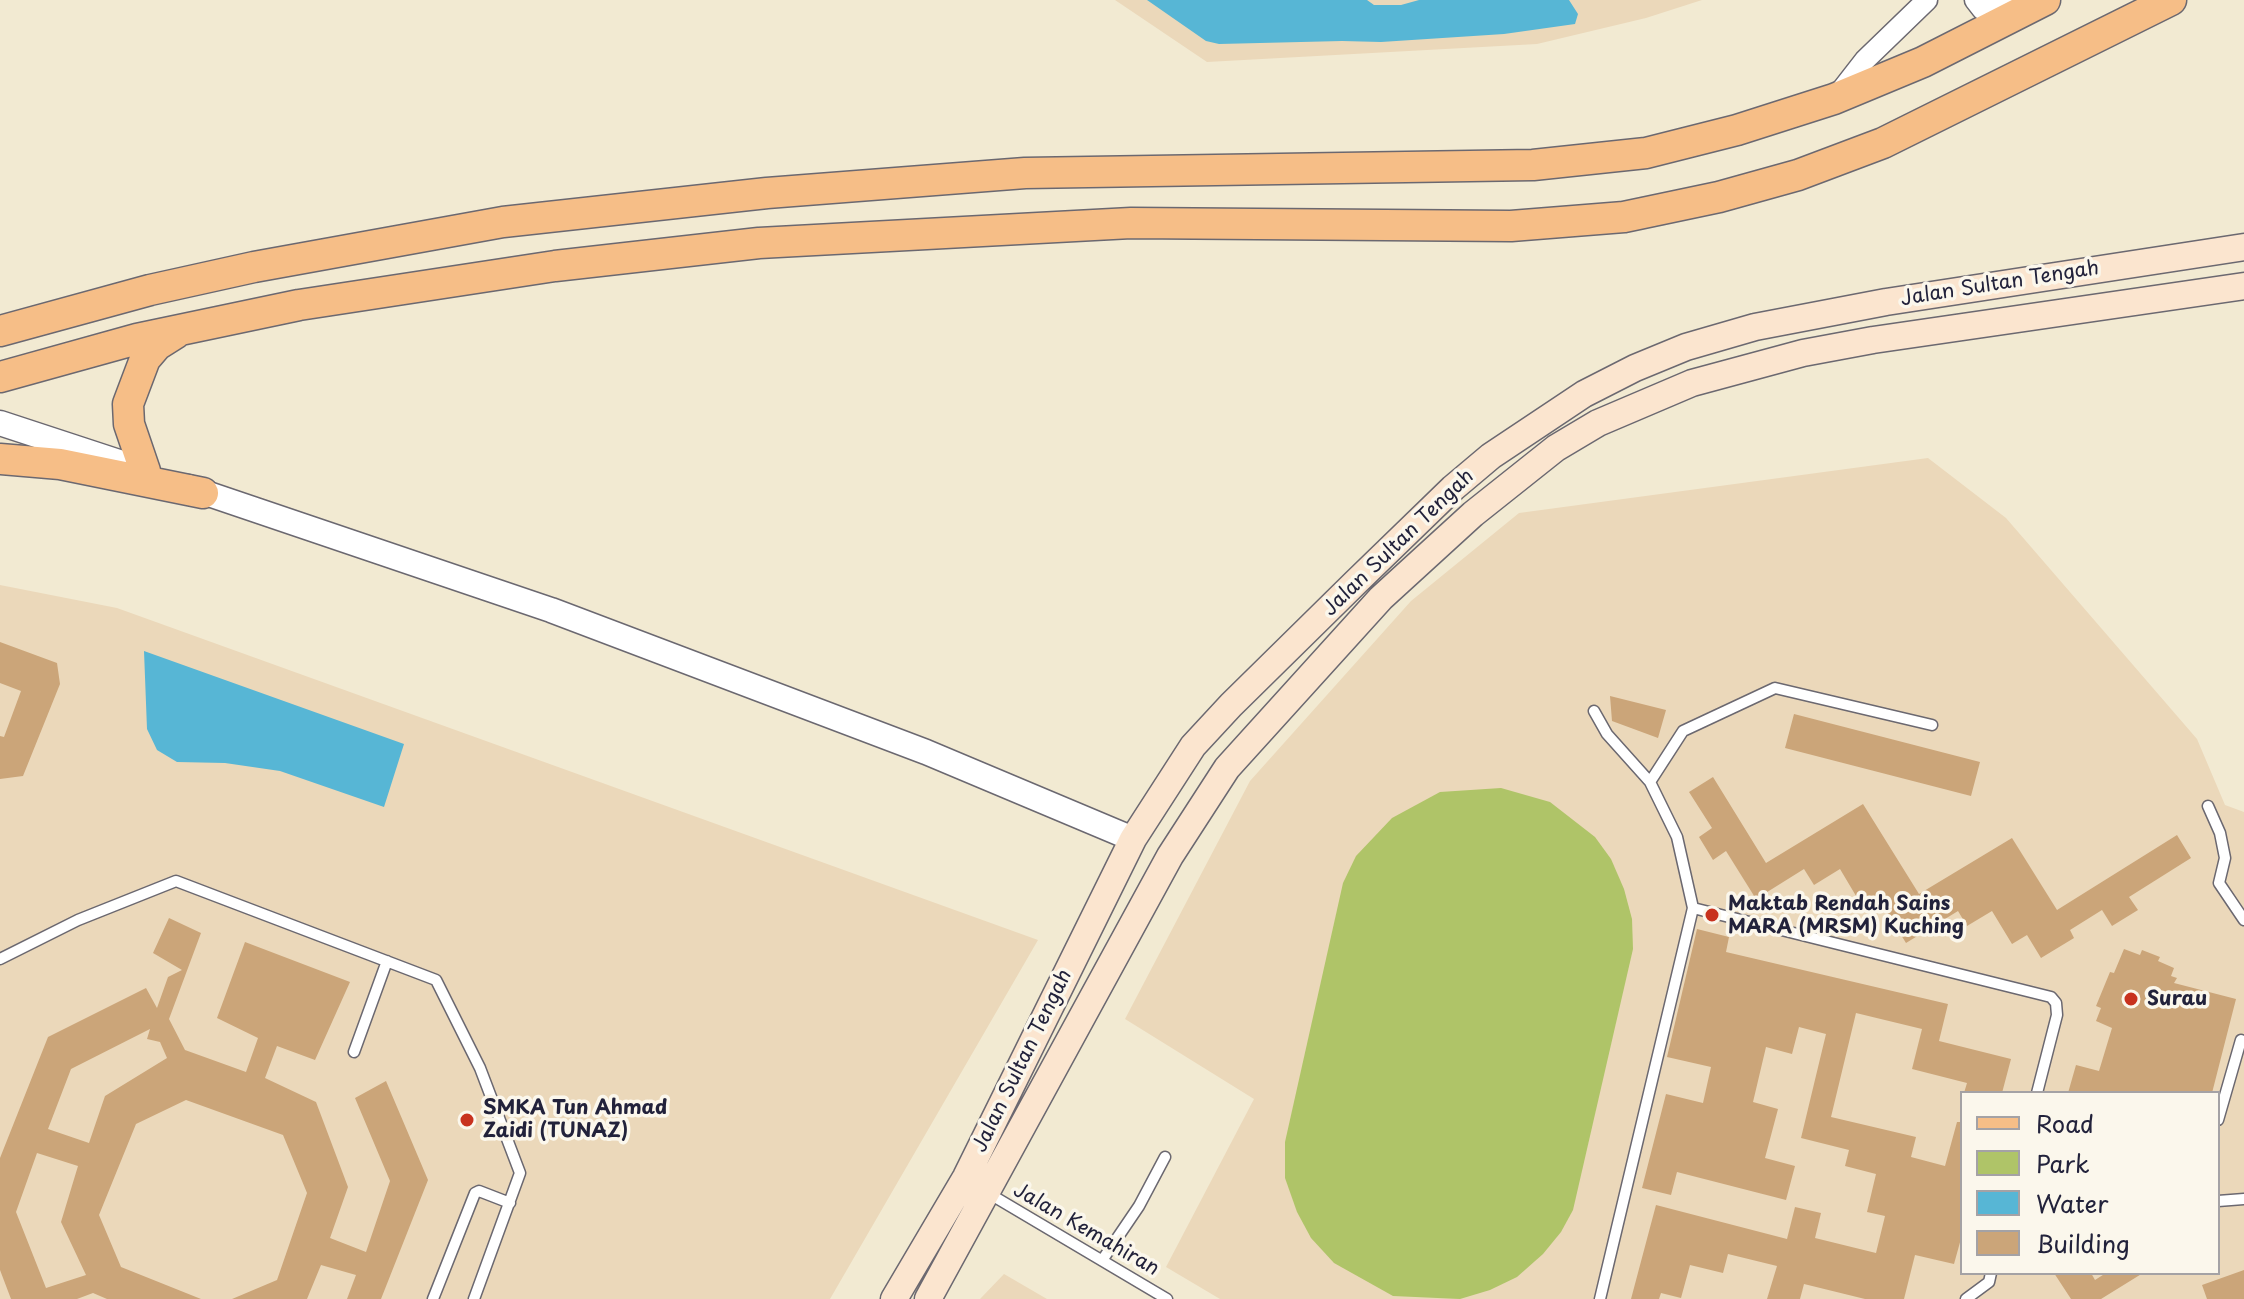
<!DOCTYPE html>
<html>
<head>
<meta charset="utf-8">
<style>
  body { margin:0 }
  #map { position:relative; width:2244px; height:1299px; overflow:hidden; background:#f2ead2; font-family:"Playpen Sans",sans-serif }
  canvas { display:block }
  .legend { position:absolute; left:1960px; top:1091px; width:260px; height:184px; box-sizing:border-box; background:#fbf7ec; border:2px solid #a4a2a5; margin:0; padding:10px 14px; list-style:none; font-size:24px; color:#22223b }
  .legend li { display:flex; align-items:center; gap:16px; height:40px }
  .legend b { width:40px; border:2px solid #a4a2a5 }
</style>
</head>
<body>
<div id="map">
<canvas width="2244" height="1299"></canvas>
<ul class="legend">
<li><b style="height:10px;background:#f6be87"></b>Road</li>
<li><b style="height:22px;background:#afc468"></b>Park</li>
<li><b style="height:22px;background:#57b6d5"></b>Water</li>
<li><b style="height:22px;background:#cba579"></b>Building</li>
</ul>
</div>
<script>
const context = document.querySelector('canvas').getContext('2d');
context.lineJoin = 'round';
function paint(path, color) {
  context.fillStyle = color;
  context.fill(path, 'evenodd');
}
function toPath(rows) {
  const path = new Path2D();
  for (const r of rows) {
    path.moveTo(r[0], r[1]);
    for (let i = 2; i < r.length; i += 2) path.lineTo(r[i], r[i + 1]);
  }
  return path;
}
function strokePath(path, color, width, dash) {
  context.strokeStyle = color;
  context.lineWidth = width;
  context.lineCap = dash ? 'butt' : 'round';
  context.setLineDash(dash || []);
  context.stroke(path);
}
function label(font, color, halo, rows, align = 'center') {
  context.font = font + ' "Playpen Sans",sans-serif';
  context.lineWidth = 7;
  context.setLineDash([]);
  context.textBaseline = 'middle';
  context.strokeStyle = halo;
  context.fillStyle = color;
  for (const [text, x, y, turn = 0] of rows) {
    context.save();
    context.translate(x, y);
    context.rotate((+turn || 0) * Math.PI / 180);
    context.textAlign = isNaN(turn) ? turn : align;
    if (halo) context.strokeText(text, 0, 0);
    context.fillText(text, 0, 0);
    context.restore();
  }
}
paint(toPath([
  [1115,0,1702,0,1646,18,1537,44,1207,62],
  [1928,458,2006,518,2197,739,2225,805,2244,812,2244,1299,1220,1299,1166,1267,1254,1099,1125,1019,1250,781,1411,601,1519,513],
  [1962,1093,2218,1093,2218,1273,1962,1273],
  [0,585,117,608,1038,940,830,1299,0,1299],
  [1004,1274,1047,1299,980,1299]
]), '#ebd8ba');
paint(toPath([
  [1501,788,1550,802,1595,837,1611,859,1624,889,1632,919,1633,949,1573,1210,1561,1232,1543,1254,1517,1277,1490,1290,1460,1299,1393,1296,1334,1263,1311,1238,1297,1212,1285,1178,1285,1142,1343,883,1356,856,1392,818,1440,792]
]), '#afc468');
paint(toPath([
  [1147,0,1367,0,1374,5,1401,5,1419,0,1569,0,1578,14,1575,24,1504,34,1381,42,1342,41,1219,44,1206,41],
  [144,651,404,744,384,807,280,771,225,763,177,762,157,750,147,729]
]), '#57b6d5');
paint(toPath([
  [0,642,57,663,60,684,23,776,0,779,0,736,4,737,21,691,0,683],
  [1610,696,1666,710,1658,738,1612,721],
  [1794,714,1980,762,1971,796,1785,748],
  [1713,777,1766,863,1863,804,1919,894,2012,838,2057,910,2177,835,2191,858,2129,897,2138,910,2112,926,2102,910,2070,930,2074,938,2041,958,2027,935,2012,944,1992,911,1967,926,1958,911,1906,943,1877,896,1862,906,1840,869,1814,885,1804,869,1756,899,1726,851,1713,860,1699,837,1712,828,1689,792],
  [169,918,201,933,169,1019,185,1050,246,1072,258,1038,217,1018,245,942,350,982,315,1060,277,1046,265,1078,316,1102,348,1187,330,1238,366,1252,390,1181,355,1098,386,1081,428,1180,381,1299,347,1299,356,1275,321,1265,307,1299,232,1299,277,1280,307,1193,283,1135,186,1100,136,1124,99,1215,121,1267,201,1299,107,1299,93,1293,77,1299,11,1299,0,1270,0,1158,48,1037,146,988,157,1008,168,977,182,970,153,953],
  [150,1029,147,1039,160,1042,167,1058,105,1096,89,1143,48,1129,71,1069],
  [37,1153,78,1166,61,1222,86,1275,46,1288,16,1212],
  [1697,929,1729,937,1726,952,1948,1004,1939,1041,2011,1059,2002,1093,1964,1093,1967,1083,1912,1069,1922,1029,1856,1013,1831,1117,1916,1137,1911,1157,1945,1166,1957,1122,1962,1122,1962,1235,1954,1264,1915,1255,1904,1299,1865,1299,1804,1284,1800,1299,1767,1299,1777,1266,1728,1254,1723,1273,1690,1265,1681,1298,1661,1293,1659,1299,1631,1299,1656,1205,1787,1239,1795,1207,1821,1213,1815,1238,1876,1253,1885,1216,1867,1212,1876,1174,1845,1166,1849,1150,1801,1138,1826,1034,1799,1027,1792,1054,1766,1047,1753,1102,1778,1109,1765,1158,1795,1166,1786,1200,1677,1172,1671,1195,1642,1188,1666,1094,1703,1103,1711,1067,1667,1057],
  [2124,949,2140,955,2142,950,2160,957,2158,961,2174,968,2171,976,2177,978,2174,983,2236,999,2212,1093,2068,1093,2076,1065,2099,1071,2112,1028,2096,1021,2101,1008,2096,1006,2110,972,2114,973],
  [2244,1270,2244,1299,2207,1299,2202,1285],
  [2054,1273,2091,1273,2095,1280,2106,1273,2143,1273,2101,1299,2071,1299]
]), '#cba579');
const service = toPath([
  [1594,711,1607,734,1650,782],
  [2208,806,2220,833,2225,858,2219,883,2244,920],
  [1693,908,2051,997,2056,1003,2057,1015,2037,1093],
  [0,959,78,920,176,881,436,980,480,1068,520,1173,474,1299],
  [354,1052,387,961],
  [2218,1120,2241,1040],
  [988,1193,1167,1299],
  [2218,1201,2244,1199],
  [1103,1259,1139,1206,1165,1157],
  [433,1299,475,1193,479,1191,510,1203],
  [1600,1299,1693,908,1677,837,1650,782,1683,731,1775,688,1932,725],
  [1966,1299,1989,1282,1991,1273]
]);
const minor = toPath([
  [1975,0,1982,9,2022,8],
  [1837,96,1865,60,1927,0]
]);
const tertiary = toPath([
  [0,423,134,467],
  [188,487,551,610,926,752,1133,839]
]);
const secondary = toPath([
  [894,1299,966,1177,1133,839,1193,746,1231,705,1356,582,1453,488,1491,456,1584,394,1635,368,1686,347,1755,327,1886,302,2244,247],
  [928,1299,1170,856,1227,768,1381,598,1473,514,1556,448,1598,423,1692,383,1803,353,1873,340,2244,286]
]);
const primary = toPath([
  [0,331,150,290,254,267,503,222,767,193,1025,173,1533,165,1646,153,1737,130,1834,99,1923,62,2045,0],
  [0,377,137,339,299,305,555,266,759,243,1131,223,1511,226,1624,217,1719,197,1798,175,1883,143,2171,0],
  [0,459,60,464,203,493],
  [145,471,129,424,128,404,145,359,157,345,176,333]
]);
strokePath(service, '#6b6870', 13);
strokePath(minor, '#6b6870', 23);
strokePath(tertiary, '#6b6870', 27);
strokePath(secondary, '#6b6870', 29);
strokePath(primary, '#6b6870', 33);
strokePath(service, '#fff', 10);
strokePath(minor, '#fff', 20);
strokePath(tertiary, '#fff', 24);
strokePath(secondary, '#fbe5cf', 26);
strokePath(primary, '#f6be87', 30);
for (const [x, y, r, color] of [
  [1712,915,8,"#c8321e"],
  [2131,999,8,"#c8321e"],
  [467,1120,8,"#c8321e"]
]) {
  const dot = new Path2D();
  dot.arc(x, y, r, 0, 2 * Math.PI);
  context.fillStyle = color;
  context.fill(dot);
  strokePath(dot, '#fbf7ec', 3);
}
label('20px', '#22223b', '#fbf7ec', [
  ["Jalan Sultan Tengah",2000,284,-9],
  ["Jalan Sultan Tengah",1399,543,-44],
  ["Jalan Sultan Tengah",1023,1061,-64],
  ["Jalan Kemahiran",1086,1230,30]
]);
label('bold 20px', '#22223b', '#fbf7ec', [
  ["Maktab Rendah Sains",1728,904],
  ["MARA (MRSM) Kuching",1728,927],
  ["Surau",2147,999],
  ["SMKA Tun Ahmad",483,1108],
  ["Zaidi (TUNAZ)",483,1131]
], 'left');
</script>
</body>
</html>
